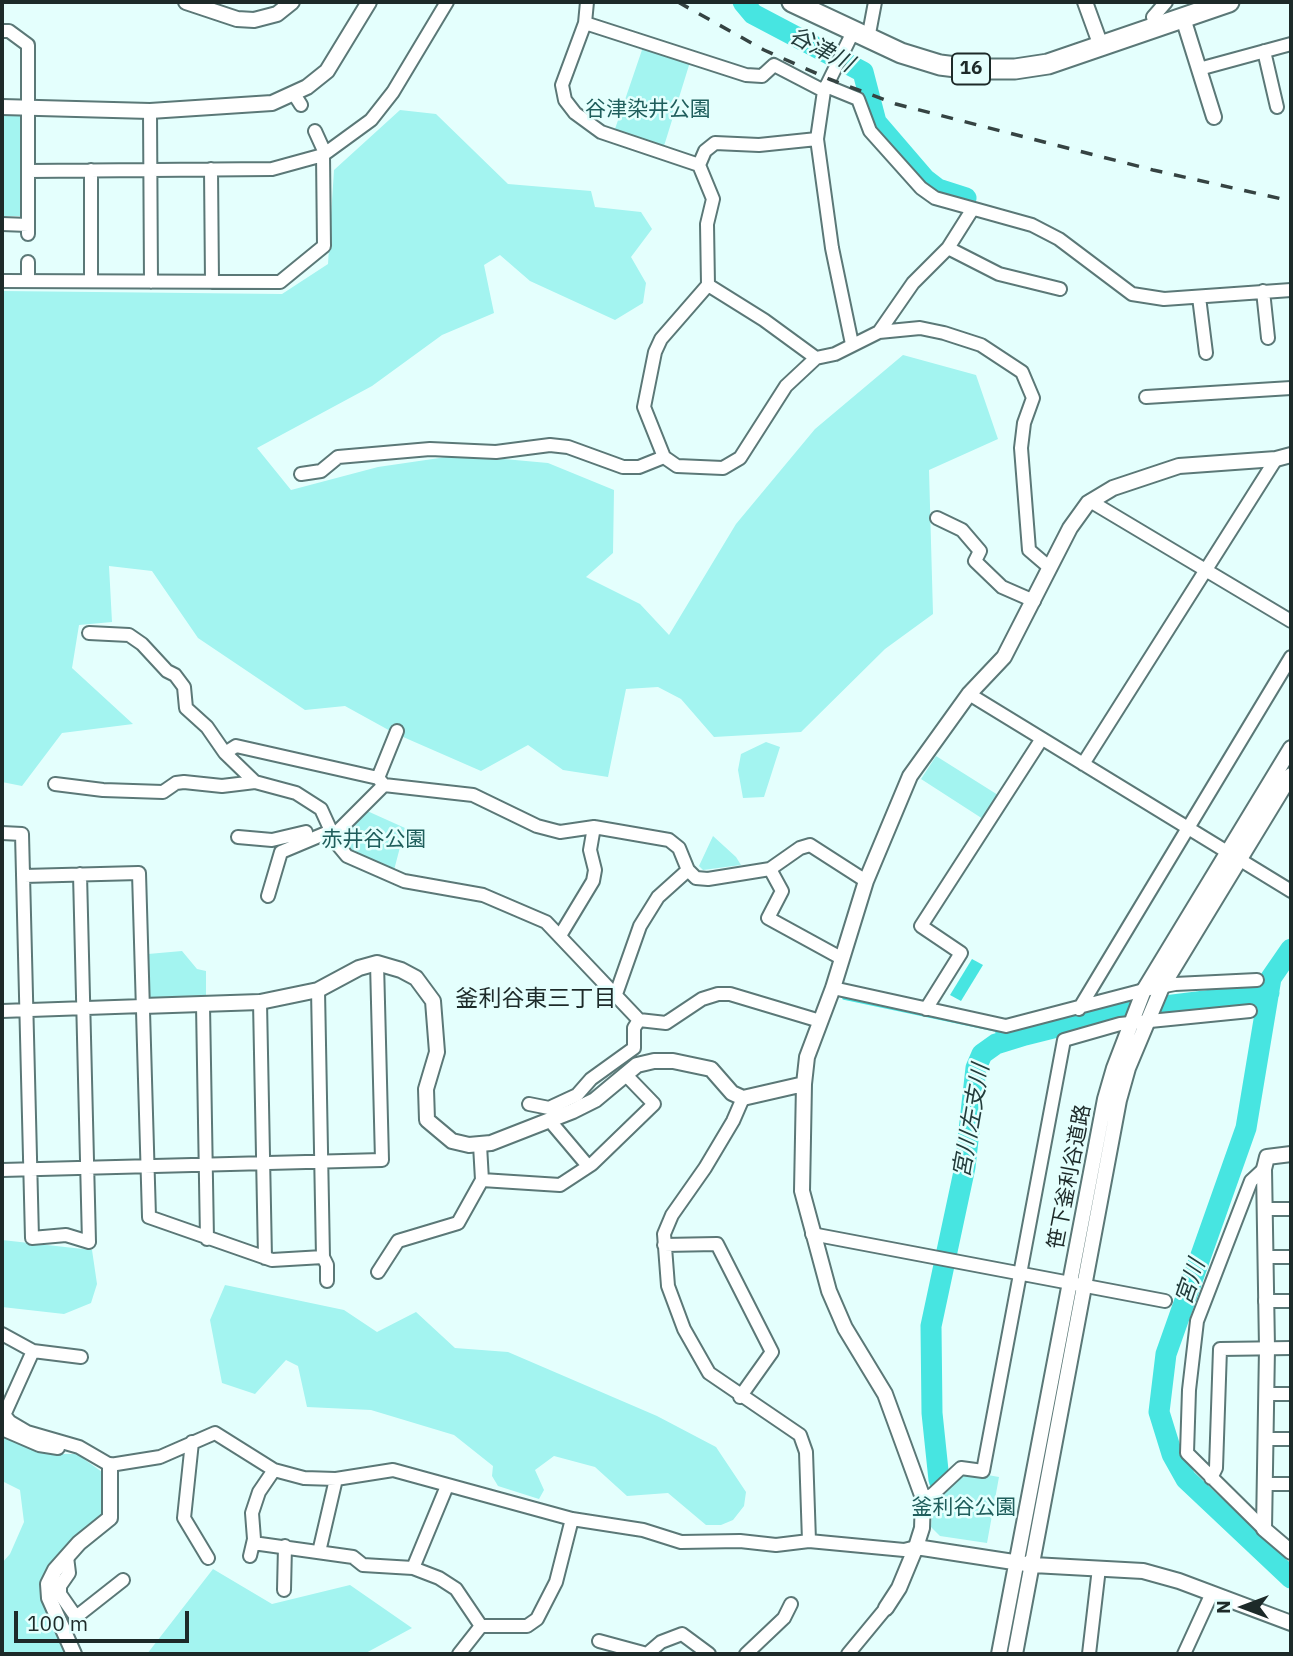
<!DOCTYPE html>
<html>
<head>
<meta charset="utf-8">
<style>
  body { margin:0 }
  #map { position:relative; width:1293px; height:1656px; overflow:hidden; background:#e4fffd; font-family:"IBM Plex Sans",sans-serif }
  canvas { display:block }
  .frame { position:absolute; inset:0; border:4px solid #1d2a29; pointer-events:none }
  .north { position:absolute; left:1209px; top:1572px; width:70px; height:70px; -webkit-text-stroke:5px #e4fffd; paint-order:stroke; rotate:270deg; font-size:19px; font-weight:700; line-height:28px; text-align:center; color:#1d2a29 }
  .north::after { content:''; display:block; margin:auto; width:24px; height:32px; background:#1d2a29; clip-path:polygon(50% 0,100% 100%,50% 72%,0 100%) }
  .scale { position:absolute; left:14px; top:1611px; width:175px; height:32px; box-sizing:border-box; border:4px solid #1d2a29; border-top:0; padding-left:9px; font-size:21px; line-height:24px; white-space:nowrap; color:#1d2a29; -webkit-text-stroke:5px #e4fffd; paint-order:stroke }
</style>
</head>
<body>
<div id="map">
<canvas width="1293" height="1656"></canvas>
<div class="frame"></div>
<div class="north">N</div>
<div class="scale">100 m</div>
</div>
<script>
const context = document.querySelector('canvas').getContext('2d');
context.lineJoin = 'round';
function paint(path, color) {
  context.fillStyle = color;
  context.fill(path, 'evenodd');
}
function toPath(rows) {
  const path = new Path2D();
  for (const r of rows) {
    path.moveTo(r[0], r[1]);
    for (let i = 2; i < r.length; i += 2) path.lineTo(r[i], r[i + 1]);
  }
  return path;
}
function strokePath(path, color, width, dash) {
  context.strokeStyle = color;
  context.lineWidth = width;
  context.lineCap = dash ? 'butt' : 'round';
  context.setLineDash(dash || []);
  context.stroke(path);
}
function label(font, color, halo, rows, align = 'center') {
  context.font = font + ' "IBM Plex Sans","Noto Sans JP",sans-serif';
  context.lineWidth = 5;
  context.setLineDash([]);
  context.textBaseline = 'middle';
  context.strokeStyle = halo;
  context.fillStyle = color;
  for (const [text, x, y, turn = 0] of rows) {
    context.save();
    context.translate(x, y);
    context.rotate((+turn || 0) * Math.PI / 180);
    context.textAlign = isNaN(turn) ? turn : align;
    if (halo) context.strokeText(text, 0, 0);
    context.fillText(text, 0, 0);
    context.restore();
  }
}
paint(toPath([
  [643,47,690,62,664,146,615,129],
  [400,110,436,114,508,184,591,191,595,207,641,212,652,229,631,257,646,283,643,303,615,320,530,281,500,255,484,265,494,313,442,335,372,386,257,448,291,490,378,467,460,455,548,463,614,490,613,553,586,577,640,604,669,635,736,524,815,429,903,355,976,375,998,439,929,470,933,614,885,649,801,732,714,737,681,699,658,687,626,689,608,777,563,770,528,745,481,771,394,733,345,706,305,710,198,638,152,571,109,566,112,622,79,625,72,668,133,724,62,733,22,786,2,782,2,291,282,294,328,264,334,170],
  [2,116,21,116,20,216,2,216],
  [766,742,780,747,764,797,743,798,738,770,741,754],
  [936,756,998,795,983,819,921,779],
  [365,810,405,828,393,874,351,855,337,836],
  [713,836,736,857,741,865,703,870,699,866],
  [182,951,197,969,206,971,206,1000,149,1001,148,954],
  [2,1240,92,1250,97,1284,91,1303,64,1314,2,1307],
  [225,1285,344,1310,377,1332,416,1312,455,1348,508,1352,657,1416,716,1447,746,1492,744,1506,733,1520,721,1525,706,1525,668,1493,627,1496,595,1467,554,1456,535,1470,544,1490,539,1499,498,1486,492,1476,493,1466,454,1435,371,1410,307,1407,298,1366,286,1360,255,1394,222,1383,210,1320],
  [2,1418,55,1454,77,1454,102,1472,104,1512,58,1556,43,1581,41,1592,68,1654,2,1654,2,1563,10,1554,24,1522,20,1490,2,1481],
  [965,1471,999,1477,987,1543,940,1536,931,1527,933,1499],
  [213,1569,272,1604,350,1585,412,1628,364,1654,147,1654]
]), '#a3f4f0');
paint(toPath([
  [972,959,983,965,961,1001,950,995]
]), '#47e5e1');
strokePath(toPath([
  [844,998,996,1030,1002,1042]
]), '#47e5e1', 3.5);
strokePath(toPath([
  [743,2,753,14,863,72,876,122,925,179,938,189,966,198],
  [1291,949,1271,978,1246,1128,1166,1354,1159,1412,1172,1454,1186,1479,1291,1578],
  [939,1480,932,1413,931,1326,965,1167,976,1068,982,1054,996,1044,1025,1035,1117,1012,1269,993]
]), '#47e5e1', 21);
const minor = toPath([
  [587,2,585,23,746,75,762,76,774,65,824,91],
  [585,23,562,85,565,100,575,113,601,132,699,165],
  [1156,27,1153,17,1166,2],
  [2,31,9,31,28,45,28,234],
  [868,39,875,2],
  [1264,51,1277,107],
  [1199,69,1291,44],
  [826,86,858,99,870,131,921,188,935,198,1032,225,1059,239,1132,294,1164,299,1291,290],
  [294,94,301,105],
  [150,111,151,282],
  [315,131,325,153],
  [817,139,759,145,715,143,705,151,699,165,713,199,707,224,708,285,661,339,655,352,644,407,664,457,677,466,723,468,740,458,786,386,816,358,835,354,879,332,920,328,944,333,981,345,1022,372,1033,398,1024,423,1021,448,1029,550,1050,568],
  [211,169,212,282],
  [91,170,91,281],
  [28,171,272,169,323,155,371,120,393,92,447,2],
  [2,224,28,225],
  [948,248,999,274,1060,289],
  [28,262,28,281],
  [2,281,280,282,324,246,323,155],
  [708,285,764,320,816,358],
  [1263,291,1268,338],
  [1199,297,1206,353],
  [879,332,913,283,948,248,972,210],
  [852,344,832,248,817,139,824,91,853,32],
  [1146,397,1291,388],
  [301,474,321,471,338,457,430,449,496,452,550,445,568,447,623,467,639,467,664,457],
  [1090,501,1291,621],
  [937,518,962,530,980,551,975,561,1002,587,1034,601],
  [89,633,129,635,142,644,167,671,175,675,184,687,186,708,207,727,225,753,236,746,378,778,384,785,473,795,537,826,560,832,594,827,669,840,679,848,688,870,696,878,708,879,770,869,800,848,810,845,866,881],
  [969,694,1291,891],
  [225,753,255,782],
  [1083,764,1276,459],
  [378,778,397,731],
  [55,784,103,790,163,792,176,783,184,782,222,786,255,782,296,793,321,809,337,844,347,856,404,881,483,895,546,922,639,1020,666,1023,702,999,718,994,730,994,820,1021],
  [2,833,22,834,32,1238,66,1235,89,1242,80,874],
  [334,835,384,785],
  [238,837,272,840,306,832],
  [770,869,782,891,768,918,841,958],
  [24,876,139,873,149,1217,272,1260,323,1257,318,990],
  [268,896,281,852,331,831],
  [561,934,593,881,595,870,590,850,594,827],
  [833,988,1006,1026,1144,990,1175,984,1257,980],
  [616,994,640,926,658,897,688,870],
  [260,1002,265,1258],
  [203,1005,207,1239],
  [926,1009,961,953,921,926,1041,740],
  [1079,1009,1291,657],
  [2,1011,143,1006],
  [743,1098,733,1121,705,1168,672,1215,664,1234,668,1286,684,1329,709,1373,800,1435,806,1452,809,1541],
  [529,1104,549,1108,577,1095,591,1079,634,1048,634,1028,639,1020],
  [550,1121,588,1166],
  [1264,1169,1251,1181,1197,1321,1189,1390,1187,1453,1264,1529],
  [2,1170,382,1160,377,963],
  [482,1180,560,1185,592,1164,654,1104,625,1074],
  [1265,1209,1291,1209],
  [812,1234,1165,1301],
  [664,1245,717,1244,772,1352,740,1397],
  [323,1257,327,1265,327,1281],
  [1265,1257,1291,1257],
  [378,1272,398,1241,458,1223,482,1180,480,1145],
  [1265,1301,1291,1301],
  [2,1334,33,1351,81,1357],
  [1266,1394,1291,1394],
  [2,1412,10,1422,27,1432,79,1447,110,1465,160,1457,215,1433,274,1470,304,1478,336,1479,393,1470,572,1519,643,1530,681,1542,740,1541,776,1545,809,1541,904,1550,916,1547],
  [5,1413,33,1351],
  [2,1429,39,1445,58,1448],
  [1266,1439,1291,1439],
  [192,1442,184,1518,208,1558],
  [1211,1478,1216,1468,1220,1349,1291,1348],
  [1267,1484,1291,1484],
  [447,1486,413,1568,439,1578,456,1589,481,1626],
  [923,1498,932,1495,961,1468,983,1471,1064,1040,1120,1024,1250,1011],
  [253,1543,353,1557,363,1565,413,1568],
  [319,1552,336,1479],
  [250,1556,254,1539,252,1513,259,1492,274,1470],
  [67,1557,69,1573,60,1586,60,1594,76,1617,123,1580],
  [284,1590,285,1546],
  [599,1641,647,1654,661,1642,682,1634,709,1654],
  [459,1654,481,1626,527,1626,537,1619,556,1582,572,1519],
  [746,1654,784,1618,791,1604],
  [848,1654,886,1608],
  [1089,1654,1099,1568],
  [1184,1654,1212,1593]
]);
const tertiary = toPath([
  [186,2,237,19,254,20,277,14,292,2],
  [1085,2,1101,46],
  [1183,18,1214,117],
  [2,107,150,111,272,103,307,87,327,71,369,2],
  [143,1006,260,1002,318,990,359,968,377,963,401,970,416,978,433,1001,437,1052,426,1089,427,1120,452,1141,469,1145,491,1143,573,1111,595,1100,637,1065,654,1061,673,1061,711,1069,732,1093,743,1098,804,1084],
  [1291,1154,1267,1157,1264,1169,1267,1348,1264,1529,1291,1552],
  [916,1547,1033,1565,1143,1571,1179,1581,1291,1623],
  [886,1608,899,1588,916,1547,922,1528,923,1498,885,1394,845,1328,829,1291,802,1191,804,1084,807,1057,833,988,866,881,910,776,969,694,1004,657,1070,528,1088,503,1113,488,1179,466,1276,459,1291,455],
  [74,1654,49,1598,48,1584,55,1570,79,1543,110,1518,110,1465],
  [999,1654,1105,1099,1114,1068,1144,990,1291,748],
  [1015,1654,1119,1100,1128,1068,1162,987,1291,775]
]);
const trunk = toPath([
  [792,2,901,53,940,65,972,69,1015,69,1048,64,1229,2]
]);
strokePath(minor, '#5b7877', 16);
strokePath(tertiary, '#5b7877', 18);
strokePath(trunk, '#5b7877', 23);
strokePath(minor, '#fff', 12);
strokePath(tertiary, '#fff', 14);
strokePath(trunk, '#fff', 19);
strokePath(toPath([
  [678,2,764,50,829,79,896,104,1153,170,1291,201]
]), '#354342', 3.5, [12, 12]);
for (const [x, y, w] of [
  [971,69,38]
]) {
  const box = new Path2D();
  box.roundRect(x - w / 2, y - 15.5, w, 31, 5);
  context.fillStyle = '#e4fffd';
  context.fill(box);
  strokePath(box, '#1d2a29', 2);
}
label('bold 19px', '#1d2a29', null, [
  ["16",971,69]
]);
label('21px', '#1f5e5c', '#e4fffd', [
  ["谷津染井公園",648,110],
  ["赤井谷公園",374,840],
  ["釜利谷公園",964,1508]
]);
label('21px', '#1d2a29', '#e4fffd', [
  ["笹下釜利谷道路",1070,1177,-79]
]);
label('italic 23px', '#233d3c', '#e4fffd', [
  ["谷津川",821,50,28],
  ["宮川左支川",972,1121,-80],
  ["宮川",1191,1282,-71]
]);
label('23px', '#1d2a29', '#e4fffd', [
  ["釜利谷東三丁目",536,999]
]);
</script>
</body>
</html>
